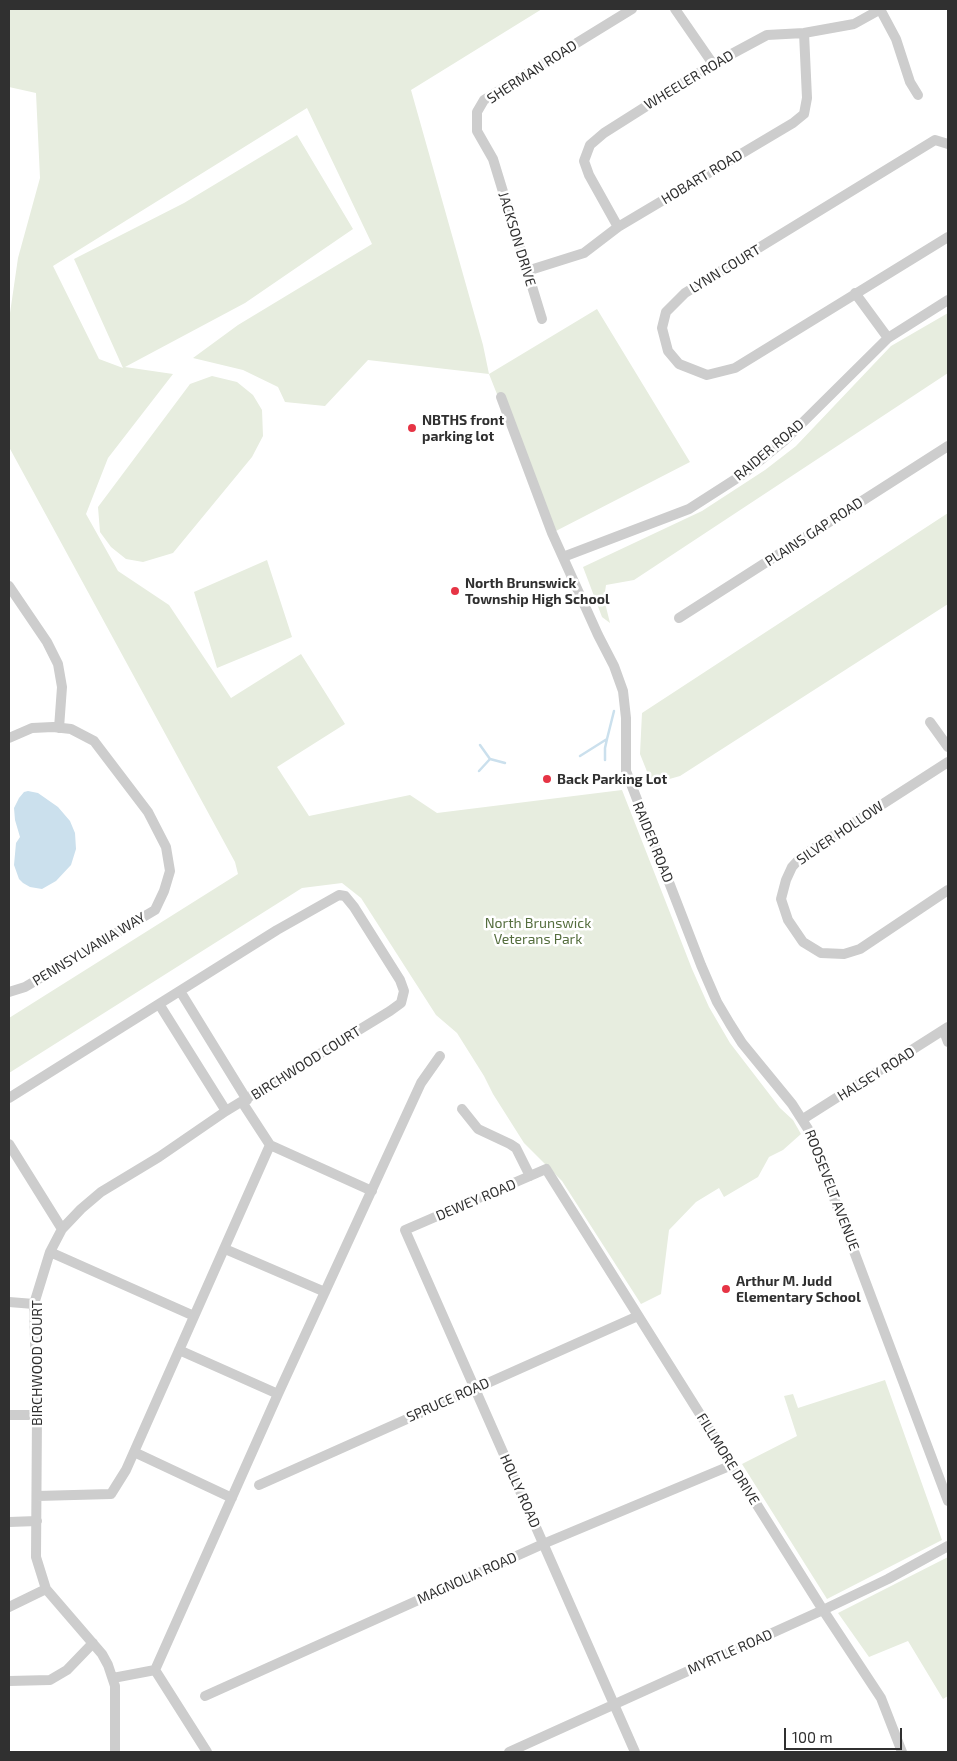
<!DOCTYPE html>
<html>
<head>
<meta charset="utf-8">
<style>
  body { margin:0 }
  #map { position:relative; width:957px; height:1761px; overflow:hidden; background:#fff; font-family:"Exo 2",sans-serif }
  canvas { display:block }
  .frame { position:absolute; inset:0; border:10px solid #303030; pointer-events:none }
  .scale { position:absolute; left:784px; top:1728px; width:118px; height:22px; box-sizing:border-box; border:2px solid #303030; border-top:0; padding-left:6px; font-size:15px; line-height:18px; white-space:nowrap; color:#303030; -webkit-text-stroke:4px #fff; paint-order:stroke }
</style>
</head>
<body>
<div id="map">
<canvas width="957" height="1761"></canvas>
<div class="frame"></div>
<div class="scale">100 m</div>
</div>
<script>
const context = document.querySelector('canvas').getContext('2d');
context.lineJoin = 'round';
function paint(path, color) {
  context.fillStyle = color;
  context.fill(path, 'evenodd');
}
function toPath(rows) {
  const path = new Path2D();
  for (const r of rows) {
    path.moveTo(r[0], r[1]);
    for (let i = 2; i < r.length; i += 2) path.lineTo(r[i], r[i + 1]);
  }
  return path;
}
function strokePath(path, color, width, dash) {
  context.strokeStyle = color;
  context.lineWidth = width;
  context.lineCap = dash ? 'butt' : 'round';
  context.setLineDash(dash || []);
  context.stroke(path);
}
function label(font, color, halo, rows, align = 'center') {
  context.font = font + ' "Exo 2",sans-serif';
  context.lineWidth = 5;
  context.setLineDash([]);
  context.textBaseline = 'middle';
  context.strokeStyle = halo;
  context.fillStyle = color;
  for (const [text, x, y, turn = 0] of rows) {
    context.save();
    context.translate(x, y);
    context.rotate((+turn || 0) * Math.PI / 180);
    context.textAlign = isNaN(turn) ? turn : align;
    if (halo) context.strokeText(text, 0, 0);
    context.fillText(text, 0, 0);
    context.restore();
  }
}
paint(toPath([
  [9,9,542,9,411,90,483,345,489,374,597,309,690,462,552,533,489,374,368,360,325,406,285,402,278,387,243,370,193,358,238,325,372,244,307,108,53,266,99,359,123,368,74,259,184,203,297,135,353,229,245,303,125,367,173,374,108,458,86,514,118,571,169,605,231,698,301,654,345,724,277,767,309,816,410,795,437,813,622,790,692,969,709,1007,730,1043,780,1108,793,1120,801,1134,783,1150,769,1157,758,1177,724,1197,719,1188,696,1202,669,1230,661,1294,641,1304,562,1181,524,1143,493,1094,484,1076,457,1033,436,1015,361,898,342,883,302,888,9,1073,9,1018,238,874,235,862,9,447,9,320,18,258,40,178,36,93,9,87],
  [948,313,948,373,634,580,606,585,604,599,610,623,602,617,583,567,702,511,765,470,796,446,891,346],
  [212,376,237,382,253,395,262,410,263,436,252,457,173,553,143,562,126,559,111,547,100,532,98,507,190,384],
  [948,513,948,604,680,776,652,784,640,754,642,713],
  [267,560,292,637,217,668,194,592],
  [885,1380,942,1540,827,1599,742,1464,797,1436,784,1396,793,1394,798,1408],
  [948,1557,948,1696,943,1699,908,1641,869,1657,838,1613]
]), '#e7eddf');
paint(toPath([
  [28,791,38,793,58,807,70,821,75,833,76,849,71,865,56,881,42,889,30,887,23,883,19,879,14,865,16,843,20,837,15,820,14,808,19,798,24,792]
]), '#cbe0ed');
strokePath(toPath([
  [480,745,490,759,505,763],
  [580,756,607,739,614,711],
  [605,760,605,748,607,739],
  [479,771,490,759]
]), '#cbe0ed', 2.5);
strokePath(toPath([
  [675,9,713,64],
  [880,9,896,39,910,82,918,95],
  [948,144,935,140,685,293,666,312,662,328,668,351,679,364,707,375,735,368,948,237],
  [618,227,589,175,584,161,590,145,604,133,713,64,767,35,804,33,854,24,881,9],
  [527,271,584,253,618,227,793,123,804,114,807,98,804,33],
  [855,293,888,338],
  [542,319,493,159,477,131,477,112,484,100,632,9],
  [501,397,552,533,598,635,614,666,623,691,626,718,626,771,701,965,717,1002,730,1024,742,1043,792,1104,808,1129,948,1501],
  [563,557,689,509,742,475,785,440,888,338,948,300],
  [9,586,47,642,58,664,62,687,59,728],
  [679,618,948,446],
  [930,722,948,747],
  [9,738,32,728,53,727,71,729,94,741,148,812,166,847,170,871,164,891,155,910,25,987,9,992],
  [948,762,802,856,792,867,786,880,781,899,788,920,803,942,821,953,844,954,860,949,948,890],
  [180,991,247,1100],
  [159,1004,226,1111],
  [944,1031,948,1042],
  [9,1098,277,930,339,895,345,896,354,907,400,980,404,991,401,1003,390,1011,226,1111,159,1157,101,1192,81,1209,62,1229,50,1252,34,1304,37,1415,36,1557,46,1589,102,1654,108,1665,115,1686,115,1752],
  [462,1109,478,1129,510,1144,516,1148,530,1176],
  [803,1119,948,1027],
  [9,1144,62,1229],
  [270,1145,372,1191],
  [225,1249,325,1292],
  [50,1252,194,1316],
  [9,1302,34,1304],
  [179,1350,278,1394],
  [9,1415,37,1415],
  [134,1452,232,1498],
  [259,1485,638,1316],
  [37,1496,111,1494,126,1470,270,1145,242,1102],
  [9,1522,37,1521],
  [9,1607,46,1589],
  [155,1670,278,1394,421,1083,440,1056],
  [113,1678,155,1670,207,1752],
  [9,1681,50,1680,67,1670,93,1643],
  [205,1696,543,1544,732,1465],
  [509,1752,823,1610,888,1579,948,1546],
  [635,1752,405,1230,546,1169,823,1610,881,1698,902,1752]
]), '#cdcdcd', 10);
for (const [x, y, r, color] of [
  [412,428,5,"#e63445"],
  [455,591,5,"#e63445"],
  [547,779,5,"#e63445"],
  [726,1289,5,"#e63445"]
]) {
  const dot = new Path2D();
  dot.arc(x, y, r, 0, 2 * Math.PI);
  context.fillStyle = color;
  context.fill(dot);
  strokePath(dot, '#fff', 2);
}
label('14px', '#303030', '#fff', [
  ["SHERMAN ROAD",532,72,-33],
  ["WHEELER ROAD",689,80,-31],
  ["HOBART ROAD",702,177,-31],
  ["JACKSON DRIVE",517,239,73],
  ["LYNN COURT",725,269,-31],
  ["RAIDER ROAD",769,450,-40],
  ["PLAINS GAP ROAD",814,532,-33],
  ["SILVER HOLLOW",840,833,-34],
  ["RAIDER ROAD",653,842,68],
  ["PENNSYLVANIA WAY",89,949,-31],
  ["BIRCHWOOD COURT",306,1063,-32],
  ["HALSEY ROAD",876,1074,-32],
  ["ROOSEVELT AVENUE",832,1190,69],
  ["DEWEY ROAD",476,1200,-23],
  ["BIRCHWOOD COURT",37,1363,-90],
  ["SPRUCE ROAD",448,1400,-24],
  ["FILLMORE DRIVE",728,1459,58],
  ["HOLLY ROAD",520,1491,66],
  ["MAGNOLIA ROAD",467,1578,-24],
  ["MYRTLE ROAD",730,1652,-24]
]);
label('bold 14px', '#303030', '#fff', [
  ["NBTHS front",422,420],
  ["parking lot",422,436],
  ["North Brunswick",465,583],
  ["Township High School",465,599],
  ["Back Parking Lot",557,779],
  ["Arthur M. Judd",736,1281],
  ["Elementary School",736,1297]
], 'left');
label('14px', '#546d3d', '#fff', [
  ["North Brunswick",538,923],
  ["Veterans Park",538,939]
]);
</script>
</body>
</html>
